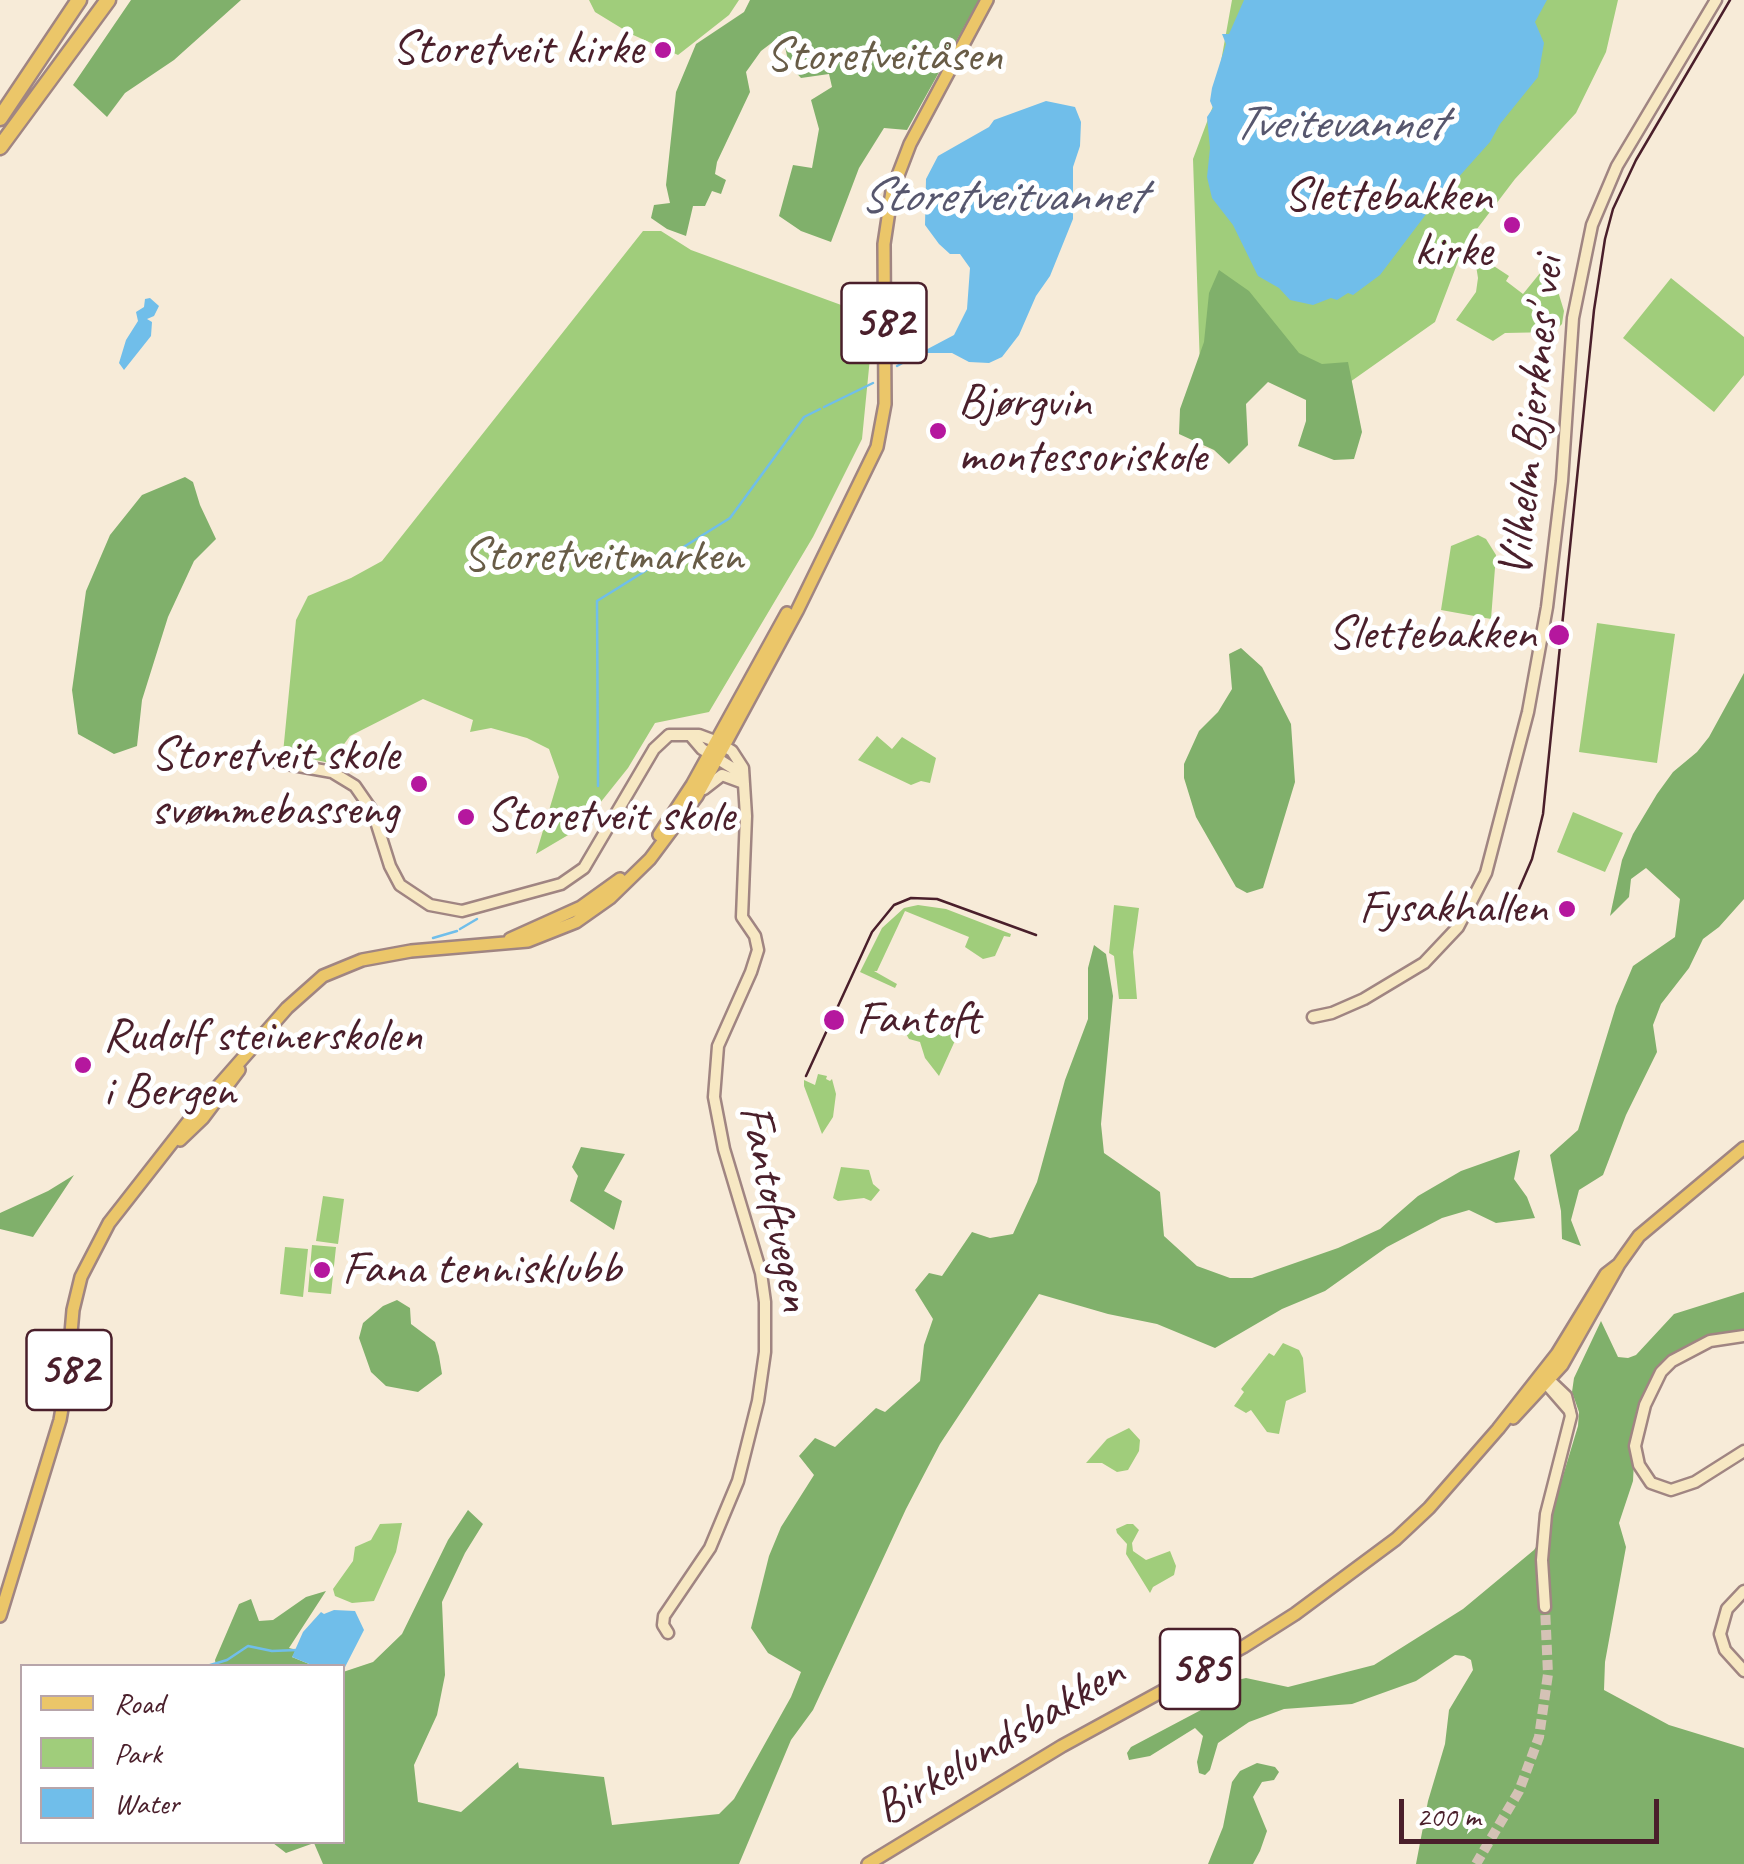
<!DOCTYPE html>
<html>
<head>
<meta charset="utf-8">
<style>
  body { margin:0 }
  #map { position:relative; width:1744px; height:1864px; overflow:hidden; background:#f7ebd8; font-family:Caveat,sans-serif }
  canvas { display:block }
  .legend { position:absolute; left:20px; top:1664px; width:325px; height:180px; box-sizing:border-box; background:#fff; border:2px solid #b7a5aa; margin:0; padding:12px 18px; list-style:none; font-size:30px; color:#4a1f2b }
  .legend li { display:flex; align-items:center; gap:20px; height:50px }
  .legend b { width:50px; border:2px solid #b7a5aa }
  .scale { position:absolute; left:1399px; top:1799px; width:260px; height:45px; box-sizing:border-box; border:5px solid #4a1f2b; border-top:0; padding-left:12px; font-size:30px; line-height:35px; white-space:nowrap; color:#4a1f2b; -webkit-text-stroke:8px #fff; paint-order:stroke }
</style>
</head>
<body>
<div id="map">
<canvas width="1744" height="1864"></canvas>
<ul class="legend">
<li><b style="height:12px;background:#ebc669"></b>Road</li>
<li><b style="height:28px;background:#a0cd7b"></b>Park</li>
<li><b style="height:28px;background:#70beea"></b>Water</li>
</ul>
<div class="scale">200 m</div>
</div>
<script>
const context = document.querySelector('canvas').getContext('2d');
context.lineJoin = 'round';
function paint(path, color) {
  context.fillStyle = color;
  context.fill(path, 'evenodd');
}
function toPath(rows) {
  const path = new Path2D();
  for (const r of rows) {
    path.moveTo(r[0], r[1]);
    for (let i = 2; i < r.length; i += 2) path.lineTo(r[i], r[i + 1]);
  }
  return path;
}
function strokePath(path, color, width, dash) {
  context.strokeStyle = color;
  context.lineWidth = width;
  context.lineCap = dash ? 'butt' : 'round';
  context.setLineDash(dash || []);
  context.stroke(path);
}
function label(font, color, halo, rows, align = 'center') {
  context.font = font + ' Caveat,sans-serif';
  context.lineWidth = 10;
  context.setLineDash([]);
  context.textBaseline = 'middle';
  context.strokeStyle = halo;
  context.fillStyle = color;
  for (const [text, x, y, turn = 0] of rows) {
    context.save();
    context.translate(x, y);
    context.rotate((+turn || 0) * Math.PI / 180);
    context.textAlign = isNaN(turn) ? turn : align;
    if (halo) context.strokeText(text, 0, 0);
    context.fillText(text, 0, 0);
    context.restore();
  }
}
paint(toPath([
  [589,0,739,0,729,15,678,55,631,34,595,12],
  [1232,0,1618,0,1606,52,1576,113,1515,179,1464,246,1435,322,1333,394,1200,367,1193,159,1213,106],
  [643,231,661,231,691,250,874,317,862,439,813,537,709,712,655,723,628,768,580,828,536,854,559,777,549,749,527,738,491,728,470,732,473,720,423,699,350,736,330,763,283,753,296,620,308,596,351,578,382,561],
  [1474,253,1509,276,1506,281,1523,294,1549,262,1564,311,1562,324,1554,332,1505,333,1493,341,1456,320,1476,292,1478,278],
  [1671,278,1744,337,1744,375,1714,412,1623,338],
  [1478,535,1486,539,1496,555,1491,619,1441,610,1451,546],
  [1597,623,1675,634,1657,763,1579,752],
  [877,736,892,749,902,737,936,758,930,783,921,781,911,785,858,760],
  [1573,812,1623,833,1605,872,1557,852],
  [918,905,946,909,1011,934,1010,937,1004,936,995,956,983,959,965,947,969,937,905,911,877,971,874,971,897,984,895,988,860,972,882,928,904,908],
  [1114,905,1139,908,1133,952,1137,999,1119,999,1114,956,1109,953],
  [930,1019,941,1031,958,1034,939,1076,925,1058,920,1042,909,1039,905,1032,907,1026],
  [818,1074,827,1076,826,1079,830,1081,832,1079,836,1094,833,1117,822,1134,804,1086,804,1080,815,1085],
  [841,1167,869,1170,873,1184,880,1190,871,1201,864,1198,838,1201,833,1198],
  [323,1196,344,1199,338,1244,316,1241],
  [312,1245,336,1247,331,1294,308,1292],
  [285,1247,308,1249,303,1297,280,1294],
  [1283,1343,1299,1350,1303,1358,1306,1392,1286,1401,1279,1434,1267,1432,1251,1410,1246,1413,1234,1406,1244,1392,1241,1389,1269,1353,1274,1356],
  [1129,1428,1140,1440,1139,1451,1128,1470,1117,1472,1102,1463,1086,1463,1107,1439],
  [402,1523,396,1552,374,1601,352,1603,335,1596,333,1589,353,1561,355,1547,371,1540,380,1524],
  [1127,1524,1133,1524,1139,1530,1132,1543,1133,1551,1146,1560,1170,1551,1176,1566,1174,1575,1153,1587,1150,1593,1126,1554,1127,1544,1117,1533,1116,1529]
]), '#a0cd7b');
paint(toPath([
  [131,0,241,0,174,60,125,93,107,117,73,85],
  [750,0,979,0,907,130,884,128,859,168,831,242,801,231,779,216,793,165,812,168,819,129,811,100,832,87,829,74,801,78,789,65,784,42,778,38,761,51,746,72,750,92,717,162,715,174,726,180,721,194,712,191,705,206,693,206,686,236,667,229,651,218,654,205,670,203,666,185,676,92,696,44,744,12],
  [1219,270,1249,291,1299,353,1322,364,1348,362,1362,432,1354,459,1334,460,1298,446,1306,421,1306,400,1268,382,1246,404,1248,445,1229,464,1214,450,1179,434,1180,409,1204,342,1209,293],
  [185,477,193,482,200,505,216,539,194,561,168,617,142,700,137,746,114,754,78,734,72,690,86,591,110,535,142,495],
  [1241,648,1262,667,1291,724,1295,782,1263,888,1247,893,1236,887,1196,817,1184,778,1184,764,1199,731,1218,712,1232,689,1229,654],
  [1744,673,1744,899,1719,927,1703,939,1689,968,1661,1004,1653,1025,1657,1052,1626,1115,1603,1175,1579,1190,1571,1220,1581,1246,1562,1239,1561,1211,1550,1155,1578,1130,1616,1006,1633,966,1675,937,1680,899,1646,868,1631,879,1629,897,1610,916,1622,860,1633,834,1657,794,1673,772,1697,752,1709,737],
  [1094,945,1106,954,1113,996,1101,1124,1104,1153,1160,1192,1164,1236,1197,1266,1230,1278,1252,1278,1338,1248,1380,1229,1418,1196,1461,1171,1520,1150,1514,1179,1527,1197,1535,1218,1496,1223,1469,1210,1442,1218,1387,1247,1325,1291,1282,1309,1215,1348,1157,1324,1108,1314,1039,1294,940,1444,906,1509,813,1710,791,1740,739,1864,323,1864,314,1843,286,1853,273,1843,342,1842,343,1672,373,1662,402,1634,448,1540,468,1510,483,1524,465,1553,442,1602,445,1675,437,1715,414,1765,418,1802,461,1812,518,1762,519,1768,604,1777,612,1825,719,1814,734,1799,791,1697,801,1672,768,1653,751,1628,769,1556,781,1527,814,1475,799,1456,815,1438,835,1447,876,1408,885,1412,920,1381,924,1345,933,1319,915,1290,929,1273,942,1276,972,1232,990,1238,1013,1234,1037,1182,1065,1080,1088,1019,1088,968],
  [581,1147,625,1154,604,1191,622,1201,614,1230,570,1201,578,1176,572,1167],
  [74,1175,33,1237,0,1229,0,1213,48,1191],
  [1744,1292,1744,1336,1670,1363,1636,1421,1633,1481,1619,1523,1626,1547,1605,1662,1604,1690,1669,1725,1744,1748,1744,1864,1416,1864,1428,1801,1445,1744,1449,1710,1473,1670,1471,1660,1464,1656,1455,1655,1416,1681,1352,1704,1284,1709,1249,1722,1218,1743,1210,1770,1205,1775,1199,1773,1197,1762,1203,1736,1195,1728,1150,1756,1129,1760,1127,1753,1131,1747,1218,1701,1233,1681,1246,1678,1288,1687,1374,1665,1463,1609,1534,1550,1546,1532,1578,1426,1579,1412,1572,1392,1574,1378,1601,1321,1618,1357,1628,1358,1636,1355,1674,1314],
  [397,1300,410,1308,411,1324,435,1342,439,1356,442,1374,418,1392,386,1386,371,1372,359,1338,363,1323,383,1306],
  [326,1591,289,1648,297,1650,292,1657,314,1666,216,1666,215,1660,239,1604,251,1599,259,1621,273,1620,306,1597],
  [1257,1763,1275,1767,1279,1772,1274,1780,1262,1782,1253,1797,1267,1831,1260,1851,1253,1864,1208,1864,1223,1827,1232,1782,1240,1771]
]), '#80b06b');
paint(toPath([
  [1244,0,1547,0,1535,22,1544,43,1538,77,1500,124,1490,142,1430,209,1380,275,1353,295,1348,293,1337,300,1331,298,1313,305,1290,300,1279,288,1258,276,1233,225,1212,198,1207,177,1210,148,1207,117,1213,108,1210,101,1212,88,1226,44,1222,34,1229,34],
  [1046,101,1075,107,1081,122,1080,146,1073,167,1073,219,1050,276,1036,296,1019,335,1002,357,989,363,969,362,952,353,920,353,954,335,967,309,970,268,960,254,950,254,939,244,925,225,926,179,938,156,989,127,994,120],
  [150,298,159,306,154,316,147,319,152,322,151,336,124,370,119,363,126,340,138,321,136,312,144,307,145,299],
  [334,1610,355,1611,364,1630,343,1671,342,1666,314,1666,292,1657,303,1632,321,1612,324,1614]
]), '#70beea');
strokePath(toPath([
  [897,366,920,353],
  [824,407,873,383],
  [598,786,597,601,730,518,804,417,820,409],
  [460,929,477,919],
  [433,938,457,931],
  [207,1666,227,1660,248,1646,272,1651,297,1650]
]), '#70beea', 2.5);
strokePath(toPath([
  [1476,1864,1519,1791,1539,1737,1548,1674,1545,1607]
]), '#d4c2b5', 10, [10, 5]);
const secondary = toPath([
  [690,735,702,749,734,769,742,781],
  [276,762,332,772,355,786,373,812,390,866,400,885,430,905,462,911,561,884,584,868,654,749,669,735,699,735,715,741,732,751,743,768,746,816,742,917,755,936,758,950,751,972,718,1046,714,1097,724,1149,761,1273,765,1302,765,1352,758,1401,738,1481,710,1548,664,1616,663,1625,668,1633],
  [704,789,722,775,741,782],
  [1313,1017,1332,1013,1364,999,1424,963,1458,927,1486,873,1528,712,1547,607,1562,481,1573,318,1592,225,1617,166,1716,0],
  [1744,1336,1710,1341,1672,1361,1661,1372,1645,1405,1635,1446,1639,1465,1651,1483,1671,1490,1695,1482,1744,1451],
  [1543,1380,1570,1411],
  [1744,1591,1727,1609,1720,1634,1725,1650,1744,1671],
  [1545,1607,1542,1560,1546,1514,1571,1416,1566,1396,1546,1377]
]);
const primary = toPath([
  [659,835,692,785,787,613],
  [510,939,581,907,620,879],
  [180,1140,203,1118,239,1070],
  [1513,1418,1562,1365,1619,1264,1639,1236,1744,1148],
  [0,1616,60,1420,67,1380,73,1310,81,1277,109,1223,199,1108,287,1008,323,976,362,960,411,951,528,941,576,922,610,898,650,859,697,796,797,611,877,447,885,404,884,244,892,191,910,144,987,0],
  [868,1864,1062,1746,1243,1647,1295,1614,1396,1539,1429,1508,1498,1429,1557,1354,1606,1274,1619,1264]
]);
const highway = toPath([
  [0,118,79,0],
  [0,147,108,0]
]);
strokePath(secondary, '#a08582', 15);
strokePath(primary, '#a08582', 16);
strokePath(highway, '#a08582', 19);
strokePath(secondary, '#f7e8c3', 10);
strokePath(primary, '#ebc669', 11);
strokePath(highway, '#ebc669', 14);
strokePath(toPath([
  [1513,903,1532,859,1543,814,1594,310,1605,239,1613,209,1636,160,1730,0],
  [806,1076,872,932,894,905,911,898,937,899,1036,935]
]), '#4a1f2b', 2.5);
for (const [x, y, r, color] of [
  [663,50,10,"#b5179e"],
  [1512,225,10,"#b5179e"],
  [938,431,10,"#b5179e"],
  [1559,635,12,"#b5179e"],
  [419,784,10,"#b5179e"],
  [466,817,10,"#b5179e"],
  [1567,909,10,"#b5179e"],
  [834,1020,12,"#b5179e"],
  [83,1065,10,"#b5179e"],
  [322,1270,10,"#b5179e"]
]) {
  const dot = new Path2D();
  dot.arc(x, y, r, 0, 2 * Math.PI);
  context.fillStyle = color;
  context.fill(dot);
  strokePath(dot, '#fff', 4);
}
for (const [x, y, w] of [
  [884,323,85],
  [69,1370,85],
  [1200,1669,80]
]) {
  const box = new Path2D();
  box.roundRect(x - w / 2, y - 40, w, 80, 8);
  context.fillStyle = '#fff';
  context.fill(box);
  strokePath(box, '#4a1f2b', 2.5);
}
label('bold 45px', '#4a1f2b', null, [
  ["582",884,323],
  ["582",69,1370],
  ["585",1200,1669]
]);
label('48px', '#4a1f2b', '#fff', [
  ["Storetveit kirke",643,50],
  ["Slettebakken",1492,197],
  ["kirke",1492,252],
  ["Bjørgvin",958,403,"left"],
  ["montessoriskole",958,458,"left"],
  ["Slettebakken",1536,635],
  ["Storetveit skole",399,756],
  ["svømmebasseng",399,811],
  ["Storetveit skole",486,817,"left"],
  ["Fysakhallen",1547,909],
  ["Fantoft",856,1020,"left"],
  ["Rudolf steinerskolen",103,1037,"left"],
  ["i Bergen",103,1092,"left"],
  ["Fana tennisklubb",342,1270,"left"]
], 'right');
label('48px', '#685c47', '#fff', [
  ["Storetveitåsen",884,57],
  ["Storetveitmarken",603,557]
]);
label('48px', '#4a1f2b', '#fff', [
  ["Vilhelm Bjerknes' vei",1533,417,-84],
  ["Fantoftvegen",774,1208,78],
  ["Birkelundsbakken",1000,1742,-31]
]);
label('italic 50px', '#57576e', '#fff', [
  ["Tveitevannet",1338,125],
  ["Storetveitvannet",1001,198]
]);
</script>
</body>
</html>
